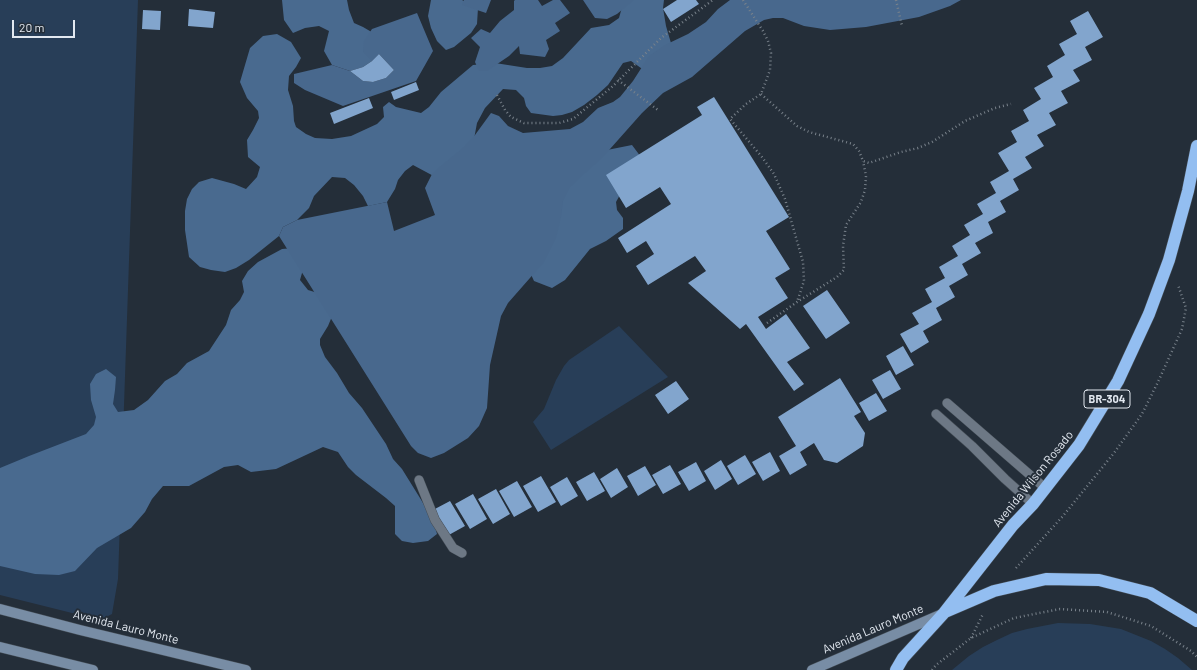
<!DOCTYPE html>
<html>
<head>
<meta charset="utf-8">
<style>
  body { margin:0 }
  #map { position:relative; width:1197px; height:670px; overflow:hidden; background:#242e39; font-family:Barlow,sans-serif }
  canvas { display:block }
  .scale { position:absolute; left:12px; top:20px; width:63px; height:18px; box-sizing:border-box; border:2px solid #e2e8f0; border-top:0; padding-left:5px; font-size:12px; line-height:14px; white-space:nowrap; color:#e2e8f0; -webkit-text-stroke:3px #242e39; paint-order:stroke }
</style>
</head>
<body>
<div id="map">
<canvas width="1197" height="670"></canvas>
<div class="scale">20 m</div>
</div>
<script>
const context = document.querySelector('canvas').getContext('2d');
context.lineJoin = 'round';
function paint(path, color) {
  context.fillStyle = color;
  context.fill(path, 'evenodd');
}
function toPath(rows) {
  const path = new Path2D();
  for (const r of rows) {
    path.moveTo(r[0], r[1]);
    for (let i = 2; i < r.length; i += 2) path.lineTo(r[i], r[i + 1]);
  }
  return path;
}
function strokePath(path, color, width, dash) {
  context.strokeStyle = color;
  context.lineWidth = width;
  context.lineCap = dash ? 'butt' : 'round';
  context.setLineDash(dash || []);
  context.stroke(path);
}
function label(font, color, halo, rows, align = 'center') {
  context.font = font + ' Barlow,sans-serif';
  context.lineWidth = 4;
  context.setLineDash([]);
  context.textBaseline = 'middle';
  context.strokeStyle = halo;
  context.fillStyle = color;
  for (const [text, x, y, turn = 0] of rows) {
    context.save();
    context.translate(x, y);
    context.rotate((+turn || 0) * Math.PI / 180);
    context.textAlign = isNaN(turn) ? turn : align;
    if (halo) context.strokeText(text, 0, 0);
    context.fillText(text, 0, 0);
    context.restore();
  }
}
paint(toPath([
  [0,0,138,0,118,579,112,614,104,618,72,613,0,595],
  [619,326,668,377,551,450,533,422,544,409,556,380,564,366,569,360],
  [1058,623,1090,624,1121,629,1151,641,1165,649,1178,658,1192,670,952,670,969,656,983,647,997,640,1012,633,1027,629]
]), '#283e58');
paint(toPath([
  [282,0,347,0,349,10,354,23,363,27,375,34,379,54,372,61,363,67,350,71,332,65,324,51,329,31,319,26,305,28,293,33,284,20],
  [431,0,462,0,478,8,477,24,471,33,454,47,446,50,437,41,431,28,428,16],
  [624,0,664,0,663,8,666,26,673,50,648,73,631,61,623,63,608,85,597,95,584,105,572,112,562,115,553,116,531,113,526,106,524,98,516,90,503,89,485,108,477,123,472,150,441,180,413,165,405,171,398,180,395,189,387,202,368,206,363,196,354,185,345,178,332,177,314,196,309,208,297,220,283,227,279,236,249,260,236,268,225,272,211,270,200,267,189,257,185,230,185,211,187,199,192,189,199,182,212,178,234,184,246,189,257,177,260,167,248,157,247,140,253,130,259,118,258,111,247,98,240,82,250,48,263,36,277,34,291,42,301,58,296,67,289,76,288,90,293,106,294,121,296,127,306,134,315,138,332,139,351,136,377,124,384,117,383,107,389,102,396,107,421,113,429,107,441,92,473,65,495,63,527,68,540,68,552,66,563,58,591,28,609,25,619,18],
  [632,145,641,157,616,202,617,210,623,218,623,229,606,241,590,249,565,280,552,288,534,281,528,268,571,176,602,151],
  [294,248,304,266,300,280,308,290,321,294,333,314,328,326,320,339,320,345,325,357,337,373,349,393,362,408,386,444,393,459,402,469,433,519,437,534,428,541,413,543,402,541,395,534,395,506,386,498,356,475,348,467,338,452,323,447,276,469,251,472,238,465,224,467,189,486,163,486,152,499,145,512,131,528,97,548,75,571,59,575,35,574,0,566,0,468,29,456,86,434,94,425,96,417,91,400,90,384,96,374,106,369,116,377,115,390,113,404,118,412,134,410,148,400,165,381,177,374,187,363,209,351,226,325,231,310,240,300,244,292,242,281,248,271,258,262,282,249]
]), '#496a8f');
paint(toPath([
  [464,0,491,0,486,13,462,5],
  [515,0,538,0,542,6,553,0,560,0,570,13,555,23,560,31,546,40,549,49,545,57,520,54,519,46,509,56,487,71,479,71,475,62,480,47,471,38,481,29,490,33,500,21,514,10,514,1],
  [583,0,634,0,617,14,607,19,595,18],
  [730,0,961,0,950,6,919,17,866,27,830,30,804,26,783,18,773,18,764,20,745,31,692,77,663,93,642,113,602,158,585,173,570,187,563,201,561,217,556,238,544,262,508,303,501,316,490,365,487,408,479,426,468,438,444,453,431,458,418,453,411,446,279,236,283,227,297,220,387,202,394,231,435,215,425,188,432,174,442,165,464,147,475,135,491,113,499,116,508,126,523,133,570,129,583,122,598,108,613,102,620,97,633,81,649,56,665,45,688,34,706,22,718,9],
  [417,13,433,51,416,81,343,106,305,90,294,83,294,74,332,65,350,71,363,81,373,82,386,78,394,70,379,54,372,61,363,52,364,41,372,29]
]), '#48688d');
paint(toPath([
  [677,0,696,0,699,4,671,22,663,9],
  [189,9,215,12,213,28,188,26],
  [143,10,161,11,160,30,142,29],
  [1088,11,1103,37,1085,47,1092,60,1073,70,1080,81,1061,91,1068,103,1049,113,1056,125,1037,135,1044,146,1025,157,1032,168,1013,179,1019,190,1000,201,1006,212,988,222,993,233,975,243,981,253,962,264,968,275,949,286,955,297,936,308,942,320,923,331,929,342,911,353,900,334,919,324,912,313,932,302,925,289,945,278,939,267,958,256,952,246,970,235,964,225,983,214,977,204,996,193,990,182,1009,171,998,153,1017,142,1011,131,1029,121,1023,110,1041,99,1034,88,1053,77,1047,66,1065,55,1059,44,1077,34,1070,21],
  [379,54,394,70,386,78,373,82,363,81,350,71,363,67,372,61],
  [416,82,419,90,394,100,391,92],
  [714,97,789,217,766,231,790,269,775,278,788,298,758,317,766,329,786,314,810,348,787,362,804,384,794,391,746,324,740,329,688,283,706,271,695,256,648,285,636,266,654,254,646,241,627,253,618,238,671,204,660,187,626,208,606,175,702,115,697,107],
  [369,98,373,108,334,124,330,113],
  [827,290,850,323,826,339,803,306],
  [903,346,914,365,896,375,886,356],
  [890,370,901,389,883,399,872,380],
  [840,378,861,412,854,416,865,433,863,446,837,463,824,460,814,443,800,452,807,465,790,475,779,456,796,446,778,417],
  [676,381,689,399,668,414,655,395],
  [876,393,887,411,869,421,859,403],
  [770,452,780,471,763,481,752,462],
  [745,455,756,474,738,485,727,466],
  [721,460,732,479,715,490,704,471],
  [696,462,706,481,689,491,678,472],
  [670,465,681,484,663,494,652,475],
  [645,466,656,485,638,496,627,476],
  [617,468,628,487,611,498,600,479],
  [594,472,605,491,587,501,576,482],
  [541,476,556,502,538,512,523,486],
  [567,477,578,496,561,506,550,487],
  [517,481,532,507,514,517,499,491],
  [496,489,510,514,493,524,478,499],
  [473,494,487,519,470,529,455,504],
  [450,501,465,526,447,536,433,510]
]), '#82a5cd');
const lane = toPath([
  [947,403,1045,488],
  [936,414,972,446,1005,479,1033,504],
  [419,480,435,520,453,548,462,553]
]);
const secondary = toPath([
  [0,609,80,630,246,670],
  [0,647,93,670],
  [812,670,942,614]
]);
const highway = toPath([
  [945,612,994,591,1046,579,1099,580,1150,593,1197,621],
  [896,670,903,658,944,613,1013,525,1033,504,1079,445,1118,381,1149,314,1169,260,1188,191,1197,146]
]);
strokePath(lane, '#444d56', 10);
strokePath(secondary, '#444d56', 11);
strokePath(highway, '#444d56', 13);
strokePath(toPath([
  [743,0,763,31,768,41,771,53,770,70,761,94,746,104,730,119,762,157,774,174,785,199,803,262,804,281,797,302],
  [896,0,902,26],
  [618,80,658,110],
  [761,94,797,126,809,132,853,144,859,151,863,161,869,163,901,152,918,148,932,142,965,121,995,108,1011,104],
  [497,95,505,110,511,117,524,123,559,123,573,119,613,86,661,38,713,0],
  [767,323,797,302,837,277,844,270,843,246,846,225,861,202,865,190,866,176,863,161],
  [1016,568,1063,516,1114,453,1142,414,1158,382,1182,329,1186,308,1178,285],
  [971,638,983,614],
  [932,670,936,665,971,638,1014,618,1060,609,1107,612,1151,626,1191,651,1197,657]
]), '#79828b', 2.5, [1, 3]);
strokePath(lane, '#6d7885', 9);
strokePath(secondary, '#788da5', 10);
strokePath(highway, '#93bef1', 12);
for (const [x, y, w] of [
  [1107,399,46]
]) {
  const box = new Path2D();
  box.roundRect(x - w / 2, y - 9, w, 18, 3);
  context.fillStyle = '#242e39';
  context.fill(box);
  strokePath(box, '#e2e8f0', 1);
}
label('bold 11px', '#e2e8f0', null, [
  ["BR-304",1107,399]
]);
label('12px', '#e2e8f0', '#242e39', [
  ["Avenida Wilson Rosado",1033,479,-51],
  ["Avenida Lauro Monte",126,627,14],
  ["Avenida Lauro Monte",873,629,-23]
]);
</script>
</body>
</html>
